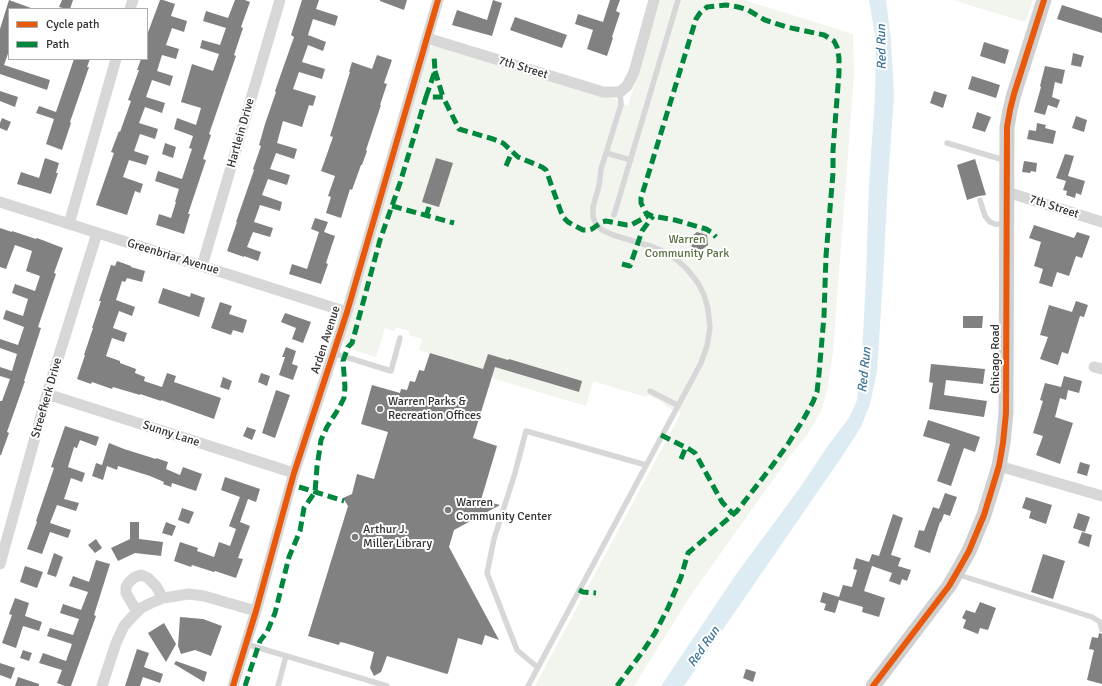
<!DOCTYPE html>
<html>
<head>
<meta charset="utf-8">
<style>
  body { margin:0 }
  #map { position:relative; width:1102px; height:686px; overflow:hidden; background:#fff; font-family:Signika,sans-serif }
  canvas { display:block }
  .legend { position:absolute; left:8px; top:8px; width:140px; height:52px; box-sizing:border-box; background:#fff; border:1px solid #adadad; margin:0; padding:5px 7px; list-style:none; font-size:12px; color:#333 }
  .legend li { display:flex; align-items:center; gap:8px; height:20px }
  .legend b { width:20px; border:1px solid #adadad }
</style>
</head>
<body>
<div id="map">
<canvas width="1102" height="686"></canvas>
<ul class="legend">
<li><b style="height:5px;background:#e8590c"></b>Cycle path</li>
<li><b style="height:5px;background:#00873e"></b>Path</li>
</ul>
</div>
<script>
const context = document.querySelector('canvas').getContext('2d');
context.lineJoin = 'round';
function paint(path, color) {
  context.fillStyle = color;
  context.fill(path, 'evenodd');
}
function toPath(rows) {
  const path = new Path2D();
  for (const r of rows) {
    path.moveTo(r[0], r[1]);
    for (let i = 2; i < r.length; i += 2) path.lineTo(r[i], r[i + 1]);
  }
  return path;
}
function strokePath(path, color, width, dash) {
  context.strokeStyle = color;
  context.lineWidth = width;
  context.lineCap = dash ? 'butt' : 'round';
  context.setLineDash(dash || []);
  context.stroke(path);
}
function label(font, color, halo, rows, align = 'center') {
  context.font = font + ' Signika,sans-serif';
  context.lineWidth = 4;
  context.setLineDash([]);
  context.textBaseline = 'middle';
  context.strokeStyle = halo;
  context.fillStyle = color;
  for (const [text, x, y, turn = 0] of rows) {
    context.save();
    context.translate(x, y);
    context.rotate((+turn || 0) * Math.PI / 180);
    context.textAlign = isNaN(turn) ? turn : align;
    if (halo) context.strokeText(text, 0, 0);
    context.fillText(text, 0, 0);
    context.restore();
  }
}
paint(toPath([
  [660,0,744,0,853,34,854,74,833,352,827,391,821,411,808,434,790,456,691,595,634,686,535,686,681,413,667,407,662,402,649,395,646,397,593,381,586,406,492,378,493,372,419,350,422,339,409,335,409,331,396,327,394,331,385,328,376,357,347,348,344,343,344,338,429,50,431,47,435,46,606,95,628,106],
  [953,0,1033,0,1025,22]
]), '#f1f5ed');
paint(toPath([
  [869,0,886,0,891,40,894,96,888,181,883,278,877,372,870,404,861,427,845,452,684,686,661,686,737,573,799,489,829,444,849,418,857,400,861,372,866,277,869,183,875,97,876,41]
]), '#ddebf3');
paint(toPath([
  [9,0,31,8,30,9,9,9,9,51,4,65,50,80,47,90,0,74,0,29],
  [62,0,73,0,70,9,66,9,59,7],
  [160,0,163,0,175,4,171,16,187,21,184,32,172,28,166,45,179,49,176,59,162,55,157,71,173,76,170,86,152,80,146,97,165,103,162,113,145,107,139,123,158,129,155,139,140,134,134,151,149,156,146,165,129,160,123,177,143,184,140,193,135,191,127,215,96,205,114,153,111,152,119,131,120,132,131,101,128,100,139,70,137,70,141,59,147,59,147,35],
  [235,0,245,0,250,2,241,27,243,28,234,55,236,56,209,134,211,135,203,159,206,160,188,214,190,214,184,234,156,225,159,214,171,218,176,202,175,202,179,189,155,181,158,171,182,179,192,149,189,148,193,136,174,129,177,118,196,125,201,108,181,102,192,64,213,71,219,54,200,48,202,40,220,45,226,28,203,21,206,11,228,18],
  [302,0,319,0,316,9,338,16,335,26,313,19,308,35,326,42,323,51,308,45,302,62,325,69,322,79,299,72,293,89,316,96,313,106,309,105,302,127,283,121,277,143,297,149,294,159,276,153,270,169,290,175,287,185,268,179,262,195,282,202,280,211,260,205,254,222,273,228,270,237,253,232,247,247,261,252,258,261,244,256,244,257,227,251,237,222,236,222,254,170,253,169,261,146,259,145,265,124,276,92,275,91,294,37,291,35],
  [380,0,407,0,404,10,380,1],
  [493,0,502,3,492,36,452,25,457,10,487,20],
  [610,0,620,0,616,11,620,13,612,37,613,38,607,56,587,49,593,30,575,24,578,14,603,22],
  [1062,5,1102,18,1102,33,1057,19],
  [515,17,567,35,562,48,510,30],
  [984,42,1009,50,1005,64,980,56],
  [1073,53,1084,56,1081,67,1071,65],
  [377,55,392,60,384,83,387,84,380,105,381,105,366,150,367,151,362,165,361,165,352,190,350,189,341,218,326,213,331,197,328,196,335,176,321,171,333,137,330,136,350,72,349,72,352,62,372,69],
  [74,59,90,59,87,67,89,67,70,122,71,123,62,150,46,144,54,119,36,113,39,106,56,112],
  [1045,66,1065,70,1062,84,1055,82,1052,97,1060,100,1057,108,1048,105,1045,115,1034,112,1041,87,1040,86],
  [972,76,1000,85,996,98,968,89],
  [0,91,18,97,15,107,0,101],
  [934,91,947,95,943,108,930,103],
  [977,112,991,117,985,132,972,128],
  [1076,116,1087,120,1084,132,1072,128],
  [2,118,11,122,7,131,0,128,0,123],
  [1037,123,1046,125,1045,128,1056,131,1053,144,1027,139,1029,130,1036,131],
  [165,143,176,147,173,158,162,154],
  [1065,154,1074,156,1068,176,1085,181,1081,195,1076,193,1075,198,1066,195,1067,191,1063,190,1066,181,1056,178],
  [45,158,59,163,56,173,58,173,51,194,17,184,21,172,39,178],
  [436,158,453,163,439,207,422,202],
  [975,159,986,195,979,196,967,200,957,165],
  [1024,161,1037,163,1036,172,1031,171,1030,173,1022,172],
  [315,218,328,222,324,232,335,236,326,263,328,264,321,284,289,274,292,264,307,269,319,232,311,229],
  [1034,225,1074,238,1077,232,1090,236,1082,258,1076,256,1069,276,1057,272,1052,287,1039,283,1043,269,1034,266,1041,242,1029,238],
  [0,228,12,232,12,231,36,239,37,238,63,248,54,273,56,274,38,327,41,328,24,381,25,381,7,432,9,433,1,455,0,455,0,401,2,401,10,379,0,376,0,367,12,371,17,354,0,348,0,339,18,345,24,327,3,319,6,310,23,316,28,299,12,293,15,284,35,291,40,276,26,271,32,251,15,245,6,269,0,267],
  [697,232,707,235,708,245,700,251,692,248,690,238],
  [117,261,131,266,131,267,145,271,142,282,127,278,125,282,122,281,116,300,135,307,132,316,119,311,113,328,127,333,124,342,112,338,106,356,120,361,120,363,136,369,135,373,145,377,144,381,162,387,167,373,176,376,174,382,221,398,214,419,161,400,161,401,140,394,140,395,113,387,112,389,92,382,91,384,77,379,85,355,84,355,93,328,92,328,101,301,99,301,111,265,115,266],
  [163,288,190,297,191,293,205,298,199,317,158,303],
  [1076,301,1088,305,1084,317,1080,316,1068,354,1062,352,1058,365,1040,359,1048,337,1040,335,1049,305,1072,312],
  [220,302,232,306,229,314,247,320,243,333,233,330,231,335,211,328],
  [285,313,311,322,303,343,292,339,296,328,281,322],
  [963,316,983,316,982,328,963,328],
  [286,347,296,351,292,364,298,366,293,380,279,375,285,357,282,357],
  [430,353,483,369,488,354,508,360,509,359,582,381,579,392,495,367,473,438,497,446,481,500,500,505,454,530,449,547,499,640,485,635,482,645,458,638,448,673,447,674,387,656,381,672,374,676,370,668,374,652,345,643,340,642,339,645,308,636,348,506,343,498,352,494,357,474,374,479,388,432,361,424,372,385,400,393,401,389,407,390,410,381,415,382,419,370,424,371],
  [931,364,985,369,983,384,946,380,944,395,987,401,984,417,929,409,933,383,929,382],
  [261,373,270,376,267,386,258,382],
  [1064,376,1082,381,1079,393,1068,390,1066,400,1060,398,1055,417,1073,423,1060,464,1036,455,1043,436,1033,433,1043,401,1040,400,1045,383,1061,387],
  [223,377,232,381,229,390,220,387],
  [276,390,290,395,275,438,262,433],
  [928,420,980,437,975,452,964,448,951,486,937,481,950,444,923,436],
  [65,426,99,437,96,446,80,440,77,448,74,447,68,467,85,473,82,482,71,478,64,499,79,503,76,511,57,505,50,523,71,530,68,538,50,532,42,554,27,549,37,522,36,521,54,468,51,467],
  [247,427,256,430,252,440,243,436],
  [109,443,124,449,156,459,156,458,168,462,166,469,180,475,183,467,202,474,196,491,172,483,171,487,163,484,164,482,150,476,118,466,117,470,107,466,103,480,92,476,96,463,102,465],
  [1080,462,1090,465,1087,476,1077,473],
  [225,477,260,489,256,502,248,499,240,522,250,526,238,558,243,559,236,578,215,571,214,572,192,565,191,567,174,561,180,542,198,548,197,551,214,557,219,542,230,546,236,529,229,526,240,497,221,490],
  [945,493,957,497,950,516,944,514,941,522,940,522,930,553,914,547,919,530,924,531,933,507,939,509],
  [1026,497,1052,505,1046,524,1029,518,1031,511,1022,508],
  [182,508,194,512,189,524,178,520],
  [1078,513,1090,517,1085,532,1073,528],
  [893,514,903,518,891,555,901,558,898,566,911,570,907,581,902,579,900,585,889,581,892,573,872,566,864,591,885,598,879,617,862,612,863,607,839,600,835,613,824,610,826,604,820,602,823,592,839,597,843,585,852,587,857,570,853,569,856,558,869,562,872,554,879,556],
  [130,522,139,522,139,539,163,542,161,556,135,553,118,561,111,548,130,539],
  [166,522,176,526,172,536,162,533],
  [1082,532,1092,535,1089,547,1078,543],
  [96,539,102,548,95,553,88,545],
  [54,553,63,557,56,577,47,574],
  [1043,554,1065,561,1053,599,1031,592],
  [96,560,110,564,94,615,96,616,71,686,65,686,57,683,62,670,39,663,43,653,66,661,72,644,47,636,50,628,73,635,79,619,60,613,63,604,81,610,88,592,69,586,73,576,89,582],
  [25,566,43,572,37,588,20,582],
  [15,598,29,603,25,616,42,622,39,631,23,626,16,648,2,643,12,615,9,614],
  [980,602,996,608,988,630,980,628,978,634,963,628,966,620,962,618,966,610,975,613],
  [180,617,203,619,222,626,211,656,195,650,181,654,178,646],
  [164,623,176,644,166,662,148,633],
  [1099,633,1102,634,1102,684,1087,680,1094,650,1089,649,1092,637,1098,638],
  [137,649,149,653,144,667,163,674,160,683,143,677,140,686,125,686],
  [23,650,32,653,29,661,20,658],
  [176,661,207,672,204,682,174,664],
  [0,663,15,668,11,679,0,675],
  [746,669,756,672,753,682,743,678],
  [18,677,39,684,39,686,15,686]
]), '#818181');
strokePath(toPath([
  [702,233,704,228]
]), '#d6d6d6', 2, [2, 2]);
strokePath(toPath([
  [947,143,1007,161],
  [606,153,631,160],
  [980,200,985,216,990,222,995,224,1007,225],
  [614,215,678,0],
  [333,353,391,371,400,338],
  [650,391,677,405],
  [956,574,1092,617,1100,622,1102,630],
  [246,644,387,686],
  [537,667,517,650,487,573,494,539,515,473,526,431,646,465],
  [278,686,286,656],
  [528,686,701,363,707,346,710,328,708,309,704,295,698,283,687,269,677,260,667,253,653,247,613,235,602,230,596,224,593,217,593,207,599,186,601,169,621,105,620,92]
]), '#d7d7d7', 5.5);
strokePath(toPath([
  [130,9,133,0],
  [427,38,603,92,620,92,627,86,634,72,654,0],
  [1007,192,1102,222],
  [0,202,347,312],
  [69,224,116,59],
  [202,266,280,0],
  [1094,367,1102,369],
  [47,394,294,473],
  [999,466,1102,496],
  [0,564,47,394,97,233],
  [137,612,126,593,126,587,129,582,135,577,141,575,148,578,156,586,163,598],
  [102,686,116,643,124,626,132,617,141,608,151,603,163,598,189,594,204,596,256,611],
  [233,686,256,611,294,473,347,312,438,0]
]), '#d7d7d7', 11);
strokePath(toPath([
  [873,686,949,586,960,567,969,551,984,515,999,466,1003,443,1006,413,1007,127,1010,110,1014,94,1044,0]
]), '#d0d0d0', 15);
strokePath(toPath([
  [435,71,443,97],
  [426,97,435,71,434,55],
  [506,166,512,152],
  [392,206,454,223],
  [426,216,429,207],
  [622,264,630,266,642,231,653,216],
  [661,435,689,449,695,453,722,502,733,514],
  [681,459,686,447],
  [299,487,344,501],
  [579,590,583,592,596,593],
  [245,686,260,641,267,632,275,613,289,557,300,531,304,508,315,492,317,467,321,440,327,427,339,408,344,398,345,387,343,361,348,347,352,343,354,336,380,240,400,183,426,97,443,97,459,129,493,139,503,143,518,157,542,167,546,170,561,212,564,218,568,222,575,226,583,230,588,230,592,229,602,222,606,221,627,225,631,225,646,217,648,214],
  [617,686,643,651,655,633,668,608,681,577,688,553,737,511,772,466,788,444,803,420,813,402,817,392,819,374,824,316,826,256,833,173,833,150,839,73,839,58,837,47,834,41,824,35,787,27,765,20,748,10,738,7,726,5,707,7,700,13,696,19,641,198,641,203,646,213,652,216,675,220,706,229,711,232,716,237]
]), '#00873e', 5, [10, 5]);
strokePath(toPath([
  [233,686,256,611,294,473,347,312,438,0],
  [873,686,949,586,960,567,969,551,984,515,999,466,1003,443,1006,413,1007,127,1010,110,1014,94,1044,0]
]), '#e8590c', 6);
for (const [x, y, r, color] of [
  [380,409,4,"#7a7a7a"],
  [448,510,4,"#7a7a7a"],
  [355,537,4,"#7a7a7a"]
]) {
  const dot = new Path2D();
  dot.arc(x, y, r, 0, 2 * Math.PI);
  context.fillStyle = color;
  context.fill(dot);
  strokePath(dot, '#fff', 1.5);
}
label('12px', '#333', '#fff', [
  ["7th Street",523,68,17],
  ["Hartlein Drive",241,133,-74],
  ["7th Street",1054,207,18],
  ["Greenbriar Avenue",173,257,17],
  ["Arden Avenue",326,340,-72],
  ["Chicago Road",996,359,-90],
  ["Streefkerk Drive",47,398,-74],
  ["Sunny Lane",171,434,18]
]);
label('12px', '#56703f', '#fff', [
  ["Warren",687,240],
  ["Community Park",687,254]
]);
label('12px', '#333', '#fff', [
  ["Warren Parks &",388,402],
  ["Recreation Offices",388,416],
  ["Warren",456,503],
  ["Community Center",456,517],
  ["Arthur J.",363,530],
  ["Miller Library",363,544]
], 'left');
label('italic 13px', '#3f7597', '#fff', [
  ["Red Run",882,47,-91],
  ["Red Run",865,370,-84],
  ["Red Run",704,647,-55]
]);
</script>
</body>
</html>
